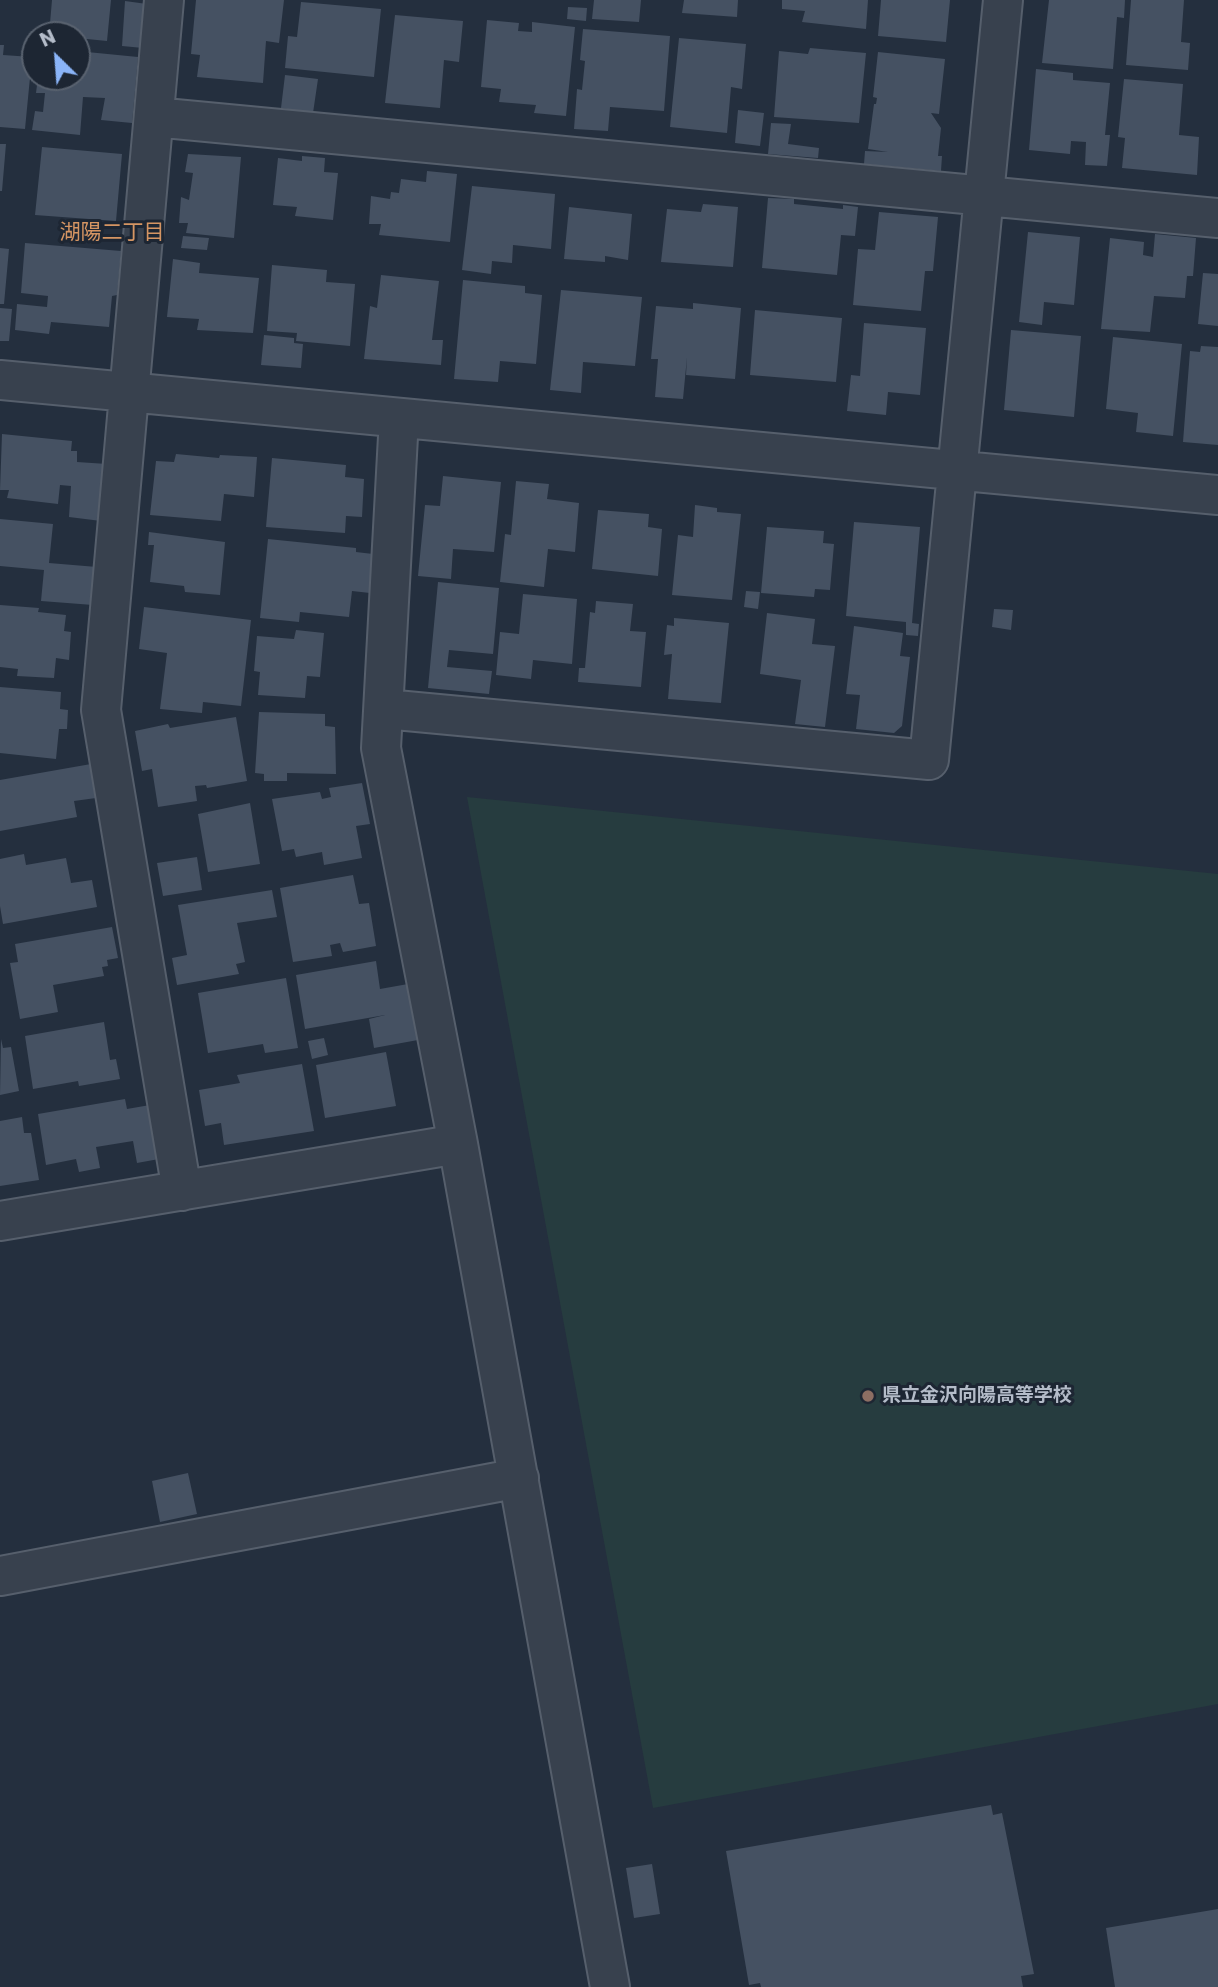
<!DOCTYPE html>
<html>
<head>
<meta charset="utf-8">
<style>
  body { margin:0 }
  #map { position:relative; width:1218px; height:1987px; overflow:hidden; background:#242f3e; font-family:Poppins,sans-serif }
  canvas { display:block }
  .north { position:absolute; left:21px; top:21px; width:70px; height:70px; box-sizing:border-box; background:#1d2633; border:2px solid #59626f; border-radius:50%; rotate:335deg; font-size:19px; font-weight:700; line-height:28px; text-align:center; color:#b4bcc9 }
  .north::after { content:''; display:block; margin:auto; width:24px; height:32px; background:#8ab4f8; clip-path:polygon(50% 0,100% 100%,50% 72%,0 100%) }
</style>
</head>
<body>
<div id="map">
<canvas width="1218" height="1987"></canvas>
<div class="north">N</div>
</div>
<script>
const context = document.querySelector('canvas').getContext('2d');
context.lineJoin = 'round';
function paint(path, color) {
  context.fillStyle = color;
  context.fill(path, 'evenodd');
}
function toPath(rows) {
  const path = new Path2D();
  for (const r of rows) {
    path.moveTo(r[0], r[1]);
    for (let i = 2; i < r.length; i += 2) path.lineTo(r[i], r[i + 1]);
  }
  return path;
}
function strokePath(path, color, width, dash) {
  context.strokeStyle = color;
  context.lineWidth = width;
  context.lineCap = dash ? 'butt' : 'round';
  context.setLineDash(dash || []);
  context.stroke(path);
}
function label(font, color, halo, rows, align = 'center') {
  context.font = font + ' Poppins,"Noto Sans JP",sans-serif';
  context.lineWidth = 6;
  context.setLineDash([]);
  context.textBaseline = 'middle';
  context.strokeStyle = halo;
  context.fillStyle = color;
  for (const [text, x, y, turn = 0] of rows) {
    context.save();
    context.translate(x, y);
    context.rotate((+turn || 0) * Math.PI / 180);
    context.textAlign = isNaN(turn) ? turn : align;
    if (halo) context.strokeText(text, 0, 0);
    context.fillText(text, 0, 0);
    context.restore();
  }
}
paint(toPath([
  [467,797,1218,874,1218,1704,653,1808]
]), '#263c3f');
paint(toPath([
  [52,0,111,0,107,41,77,38,77,35,49,35],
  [196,0,284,0,279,43,266,41,263,83,197,77,200,55,191,54],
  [594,0,641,0,639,22,592,19],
  [684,0,738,0,737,17,682,13],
  [782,0,868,0,866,29,802,22,805,11,782,9],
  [881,0,950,0,946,42,878,36],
  [1049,0,1125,0,1124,18,1117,17,1113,69,1042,63],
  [1131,0,1184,0,1181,42,1190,43,1188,70,1126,65],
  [125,1,147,4,143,48,122,46],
  [301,2,381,9,374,77,285,68,288,36,297,37],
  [568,7,587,8,586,21,567,19],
  [395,15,463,21,459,62,444,60,440,108,385,103],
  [487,20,519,23,518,31,532,32,532,22,575,27,566,116,534,113,536,105,499,102,501,89,481,87],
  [583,29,670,36,664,111,610,107,608,131,574,129,577,89,582,90,585,61,580,60],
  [679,38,746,44,742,89,731,87,727,133,670,127],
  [0,45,4,45,3,55,32,57,25,129,0,127],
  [810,48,866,53,859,123,774,117,779,51,808,54],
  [77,51,138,57,132,123,101,120,105,98,83,97,80,135,32,130,35,111,43,112,45,93,36,93,38,77,77,77],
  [878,52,945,59,939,114,931,113,941,128,938,156,942,156,941,171,864,164,865,151,888,152,868,149,874,104,876,104,877,98,873,97],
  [1036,69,1073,73,1073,80,1110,83,1105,135,1110,135,1107,166,1085,165,1086,142,1071,141,1070,154,1029,150],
  [285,75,318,79,313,113,281,108],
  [1124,79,1183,84,1179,135,1199,137,1197,175,1122,168,1125,138,1118,137],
  [738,110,764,113,760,146,735,143],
  [771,123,791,124,788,144,819,148,818,158,768,154],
  [0,144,6,144,2,191,0,191],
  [42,147,122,154,116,221,35,215],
  [188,154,241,157,234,238,186,233,188,223,179,223,181,197,189,200,193,173,185,172],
  [302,156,325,158,324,172,338,173,333,220,295,216,297,207,273,205,278,158,302,161],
  [427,171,457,174,450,242,379,235,381,224,369,224,371,196,390,199,391,192,399,193,401,179,426,182],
  [472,186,555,194,551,249,513,245,512,263,492,261,491,274,462,270],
  [768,198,794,199,794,204,843,209,843,205,858,207,855,236,841,235,837,275,762,268],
  [703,204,738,207,733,267,661,262,667,209,701,212],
  [569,207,632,214,628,260,605,256,605,262,564,259],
  [879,212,938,217,933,271,925,271,921,311,853,305,858,249,875,250],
  [1028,232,1080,237,1074,305,1044,302,1042,325,1019,322],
  [1155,234,1196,238,1193,276,1187,276,1185,298,1154,296,1150,332,1101,329,1110,238,1144,242,1143,255,1153,257],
  [183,236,209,238,207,250,181,248],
  [25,243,121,251,117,295,112,296,109,327,51,322,49,334,15,330,17,304,47,307,48,296,21,293],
  [0,248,9,249,4,304,0,304],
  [173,259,200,263,199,273,259,278,253,333,197,330,199,319,167,317],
  [272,265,327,270,326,282,355,284,350,346,296,341,297,333,267,331],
  [1203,273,1218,274,1218,326,1198,324],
  [381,275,439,281,432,340,443,340,441,365,364,359,370,306,377,308],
  [463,280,525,286,525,293,542,295,536,364,500,361,498,382,454,379],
  [561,290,642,297,635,366,583,362,581,393,550,390],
  [693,303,741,308,735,379,686,375,687,357,683,399,655,397,658,359,651,359,656,306,693,309],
  [0,308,12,309,9,341,0,341],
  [755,310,842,318,836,382,750,375],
  [864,323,926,328,920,395,888,392,886,415,847,411,851,375,860,376],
  [1011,330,1081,336,1074,417,1004,410],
  [264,335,294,338,294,343,303,344,301,368,261,365],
  [1113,337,1182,344,1173,436,1136,432,1138,413,1106,409],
  [1201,346,1218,347,1218,445,1183,442,1190,351,1200,352],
  [2,434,72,441,71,451,77,451,77,462,107,464,101,521,69,517,71,486,60,485,58,504,7,498,9,490,0,490],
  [176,454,219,458,220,455,257,457,254,497,224,494,221,521,150,515,156,461,174,462],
  [272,458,346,465,345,477,364,479,362,517,346,516,345,533,266,527],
  [443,476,501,482,494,552,453,549,451,579,418,576,425,505,440,506],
  [516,481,549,484,547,499,579,503,575,552,548,549,544,587,500,582,505,534,511,535],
  [695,505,717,508,717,512,741,514,732,600,672,595,678,535,693,537],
  [598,510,649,514,648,527,662,529,658,576,592,569],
  [0,519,53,524,49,563,97,567,93,605,41,601,44,570,0,566],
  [854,522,920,527,912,623,919,624,918,636,906,635,906,622,846,616],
  [767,527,824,531,823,543,834,544,830,590,815,589,814,597,761,593],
  [149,532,225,542,220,595,185,592,184,586,150,582,154,545,148,545],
  [268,539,356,548,356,552,373,554,370,593,352,591,349,617,300,612,299,622,260,618],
  [438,582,499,588,493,654,449,650,447,667,492,671,489,694,428,688],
  [746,591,760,592,758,609,744,607],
  [523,594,577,599,572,664,533,660,531,679,496,675,500,632,519,634],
  [596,601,633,604,630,631,646,632,641,687,578,682,579,668,585,668,590,612,595,613],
  [0,605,39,608,38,612,66,615,64,631,71,632,69,660,56,658,54,678,17,676,18,669,0,667],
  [144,607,251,620,241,706,203,702,202,713,160,709,167,653,139,649],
  [994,609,1013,610,1011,630,992,627],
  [767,613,815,619,812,644,835,646,825,727,795,724,801,680,760,674],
  [674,618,729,623,721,703,668,699,672,654,664,655,667,625,674,626],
  [854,626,903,633,900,656,910,657,902,726,894,733,856,729,860,695,846,694],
  [296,630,324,633,320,677,307,676,305,698,258,695,260,672,254,671,257,636,294,639],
  [0,687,61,692,60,709,68,710,67,729,59,729,56,759,0,753],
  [259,712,325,714,325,726,335,727,336,774,287,773,287,781,264,781,264,774,255,773],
  [236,717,247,781,207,788,206,785,195,786,197,801,158,807,152,769,142,771,135,731,168,724,170,728],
  [91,764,96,798,74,801,77,817,0,831,0,780],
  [362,783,370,824,356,826,362,858,324,865,322,852,296,857,294,849,282,851,272,799,320,792,322,799,331,797,329,788],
  [250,803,260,864,208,872,198,814],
  [24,854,26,865,66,858,71,883,92,880,97,907,3,924,0,906,0,859],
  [197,857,202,890,163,896,157,863],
  [353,875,359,904,369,903,376,946,343,952,340,943,330,945,332,956,293,962,280,888],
  [272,890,277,917,237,923,245,962,236,964,239,974,177,985,172,958,187,955,178,905],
  [112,927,118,958,107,960,108,966,102,967,104,976,53,985,58,1012,20,1019,10,963,18,962,15,944],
  [376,961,380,989,408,984,418,1040,374,1048,369,1019,385,1015,305,1029,296,975],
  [286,978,298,1048,265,1053,263,1044,208,1053,198,993],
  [104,1022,110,1060,116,1059,120,1079,79,1086,78,1081,33,1089,25,1036],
  [324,1038,328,1055,312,1059,308,1041],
  [1,1039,3,1048,11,1047,19,1091,0,1095],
  [386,1052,396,1106,325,1118,316,1065],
  [302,1064,314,1131,224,1145,221,1123,205,1126,199,1090,240,1083,237,1075],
  [125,1099,127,1109,150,1105,159,1159,137,1163,133,1141,96,1147,100,1168,79,1172,76,1159,46,1165,38,1114],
  [22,1117,24,1133,31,1133,39,1180,0,1186,0,1121],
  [188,1473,197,1514,160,1522,152,1481],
  [991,1805,993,1815,1002,1813,1034,1974,1021,1976,1023,1987,761,1987,760,1983,749,1985,726,1851],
  [652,1864,660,1914,634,1918,626,1868],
  [1218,1909,1218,1987,1115,1987,1106,1928]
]), '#455162');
const minor = toPath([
  [164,0,101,710,182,1191],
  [154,117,1218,218],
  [0,380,1218,495],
  [399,418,381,748,458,1144,610,1987],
  [385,709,929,760,1003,0],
  [0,1221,458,1144],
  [0,1576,519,1478]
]);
strokePath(minor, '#565f6c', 42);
strokePath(minor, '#38414e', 38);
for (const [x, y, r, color] of [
  [868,1396,7,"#8d6e63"]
]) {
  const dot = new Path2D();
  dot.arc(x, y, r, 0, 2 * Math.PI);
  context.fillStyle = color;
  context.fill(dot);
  strokePath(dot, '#1d2633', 2.5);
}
label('bold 19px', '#b4bcc9', '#1d2633', [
  ["県立金沢向陽高等学校",882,1396]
], 'left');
label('21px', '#d59563', '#1d2633', [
  ["湖陽二丁目",112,234]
]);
</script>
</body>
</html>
